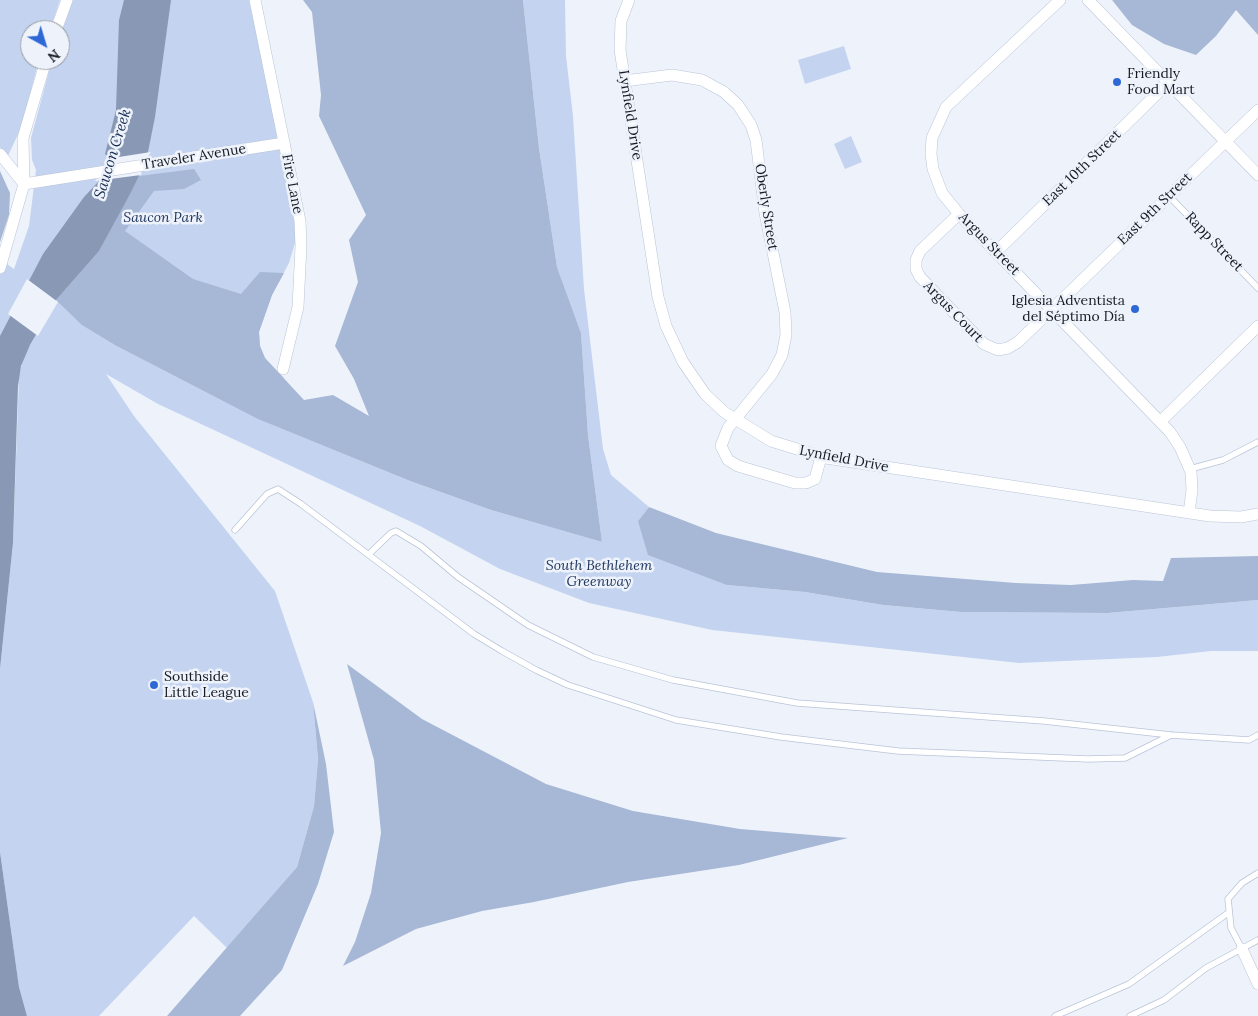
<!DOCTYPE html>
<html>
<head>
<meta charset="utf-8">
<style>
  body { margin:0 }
  #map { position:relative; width:1258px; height:1016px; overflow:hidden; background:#eef3fb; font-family:Lora,serif }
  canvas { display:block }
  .north { position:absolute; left:20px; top:20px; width:50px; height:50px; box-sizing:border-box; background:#eef3fb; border:1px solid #979ca3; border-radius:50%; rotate:141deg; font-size:14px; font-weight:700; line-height:20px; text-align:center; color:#151920 }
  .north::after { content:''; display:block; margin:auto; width:18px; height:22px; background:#2e68d6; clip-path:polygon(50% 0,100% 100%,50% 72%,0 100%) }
</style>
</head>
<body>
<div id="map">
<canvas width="1258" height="1016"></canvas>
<div class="north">N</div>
</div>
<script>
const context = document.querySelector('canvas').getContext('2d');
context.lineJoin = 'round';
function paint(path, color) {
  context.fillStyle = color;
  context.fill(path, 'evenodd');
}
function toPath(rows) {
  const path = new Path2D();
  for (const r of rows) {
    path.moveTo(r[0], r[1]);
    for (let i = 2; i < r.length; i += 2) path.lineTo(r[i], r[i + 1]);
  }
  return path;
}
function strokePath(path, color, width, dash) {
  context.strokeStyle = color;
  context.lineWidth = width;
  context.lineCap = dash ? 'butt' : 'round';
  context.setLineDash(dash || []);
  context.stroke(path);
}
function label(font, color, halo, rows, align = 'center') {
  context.font = font + ' Lora,serif';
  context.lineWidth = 5;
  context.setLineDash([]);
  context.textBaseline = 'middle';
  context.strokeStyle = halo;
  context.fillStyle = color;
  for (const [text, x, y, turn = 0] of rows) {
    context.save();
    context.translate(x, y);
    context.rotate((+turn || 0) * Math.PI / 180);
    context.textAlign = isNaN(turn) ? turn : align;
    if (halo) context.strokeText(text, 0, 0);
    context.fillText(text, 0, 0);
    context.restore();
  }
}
paint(toPath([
  [0,0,60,0,50,30,30,30,30,60,39,60,21,128,7,158,0,149],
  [73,0,249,0,269,77,295,210,296,240,289,263,272,295,259,332,260,346,265,358,284,378,266,422,410,481,491,510,602,542,588,435,581,333,557,267,539,148,523,0,565,0,566,56,573,116,584,289,603,449,611,475,649,507,638,521,727,585,805,592,883,605,961,612,1108,613,1258,600,1258,651,1211,651,1157,657,1019,663,712,630,589,603,500,569,420,526,158,404,106,374,134,416,275,591,313,702,318,759,314,806,297,867,227,948,194,916,99,1016,27,1016,19,987,0,852,0,669,13,543,19,375,24,356,36,334,0,336,0,259,14,269,29,226,36,170,32,160,31,138,52,60,60,60,60,35],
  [844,46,851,69,805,84,798,60],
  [851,136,862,162,845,169,834,144]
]), '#c4d4f0');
paint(toPath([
  [303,0,523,0,539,148,557,267,581,333,588,435,602,542,491,510,410,481,258,419,115,345,82,325,56,300,99,251,139,176,194,169,201,180,184,189,154,191,125,231,193,279,241,294,260,272,284,273,272,295,259,332,260,346,265,358,304,400,333,395,369,416,354,379,335,346,358,282,349,240,366,215,319,116,321,95,312,12],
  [1112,0,1258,0,1258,35,1236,10,1216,36,1196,55,1164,44,1132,25],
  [0,171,10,193,9,215,0,242],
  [649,507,716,533,877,572,1016,583,1071,585,1133,580,1163,581,1171,558,1258,556,1258,600,1108,613,961,612,883,605,805,592,727,585,648,555,638,521],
  [347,664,422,719,546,784,633,811,740,829,848,838,739,865,628,882,534,902,482,911,416,929,343,966,355,942,371,893,381,833,374,760],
  [313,702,326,764,334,832,318,884,282,970,240,1016,167,1016,297,867,314,806,318,759]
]), '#a6b8d6');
paint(toPath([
  [124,0,171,0,155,117,148,152,140,162,139,176,130,194,99,251,56,300,30,345,21,366,18,386,13,543,0,669,0,336,43,254,84,197,99,181,109,158,105,154,116,110,119,20],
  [0,852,19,987,27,1016,0,1016]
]), '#8898b5');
paint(toPath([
  [151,152,143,163,141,175,95,181,105,166,106,159],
  [27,279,58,302,38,336,8,314]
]), '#eef3fb');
const lane = toPath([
  [1169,196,1258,288],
  [1190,469,1223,460,1258,442],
  [235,530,267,494,278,489,301,504,474,634,502,651,536,670,568,685,676,720,781,737,898,751,1088,759,1125,758,1171,735],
  [369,554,391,533,396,531,421,546,458,577,528,625,593,657,673,680,797,703,1044,721,1171,735,1249,740,1258,735],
  [1242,949,1231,928,1228,899,1242,883,1258,873],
  [1055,1016,1129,984,1228,913],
  [1130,1016,1164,1000,1206,968,1258,940]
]);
const street = toPath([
  [255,0,300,221,301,246,298,307,283,369],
  [629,0,621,21,620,50,658,297,666,326,683,362,705,394,724,412,771,441,826,458,1210,516,1241,517,1258,514],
  [1060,0,946,107,932,138,931,154,933,169,942,193,959,214,1170,432,1180,447,1191,472,1192,490,1189,513],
  [1088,0,1258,175],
  [56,30,67,0],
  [624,81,672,75,702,80,724,92,738,105,751,125,756,140,765,213,785,312,786,335,782,355,772,374,728,428,721,446,728,460,738,466,795,483,806,483,815,479,821,457],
  [0,154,24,184,284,143],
  [959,214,920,251,916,260,916,269,920,277,984,344,998,350,1008,348,1018,342,1258,110],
  [996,252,1168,83],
  [0,268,24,184,23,138,46,60],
  [1161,421,1258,326],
  [1242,949,1258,984]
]);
strokePath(lane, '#b9c4d8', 7);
strokePath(street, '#b9c4d8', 12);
strokePath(lane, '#fff', 5.5);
strokePath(street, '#fff', 11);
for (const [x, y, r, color] of [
  [1117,82,5,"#2e68d6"],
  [1135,309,5,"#2e68d6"],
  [154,685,5,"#2e68d6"]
]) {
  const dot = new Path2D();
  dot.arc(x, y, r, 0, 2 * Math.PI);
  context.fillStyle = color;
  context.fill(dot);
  strokePath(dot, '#eef3fb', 2);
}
label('14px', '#151920', '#eef3fb', [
  ["Friendly",1127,74],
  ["Food Mart",1127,90],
  ["Iglesia Adventista",1125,301,"right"],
  ["del Séptimo Día",1125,317,"right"],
  ["Southside",164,677],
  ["Little League",164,693]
], 'left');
label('14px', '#151920', '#eef3fb', [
  ["Lynfield Drive",630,115,81],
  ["Traveler Avenue",194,157,-9],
  ["East 10th Street",1082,168,-44],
  ["Fire Lane",292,184,79],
  ["Oberly Street",766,207,81],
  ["East 9th Street",1155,209,-44],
  ["Rapp Street",1214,242,46],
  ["Argus Street",989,244,46],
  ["Argus Court",953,312,46],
  ["Lynfield Drive",844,459,11]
]);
label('italic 14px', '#213760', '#eef3fb', [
  ["Saucon Park",163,218],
  ["South Bethlehem",599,566],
  ["Greenway",599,582]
]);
label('italic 15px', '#162b53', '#eef3fb', [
  ["Saucon Creek",113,154,-73]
]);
</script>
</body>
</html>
